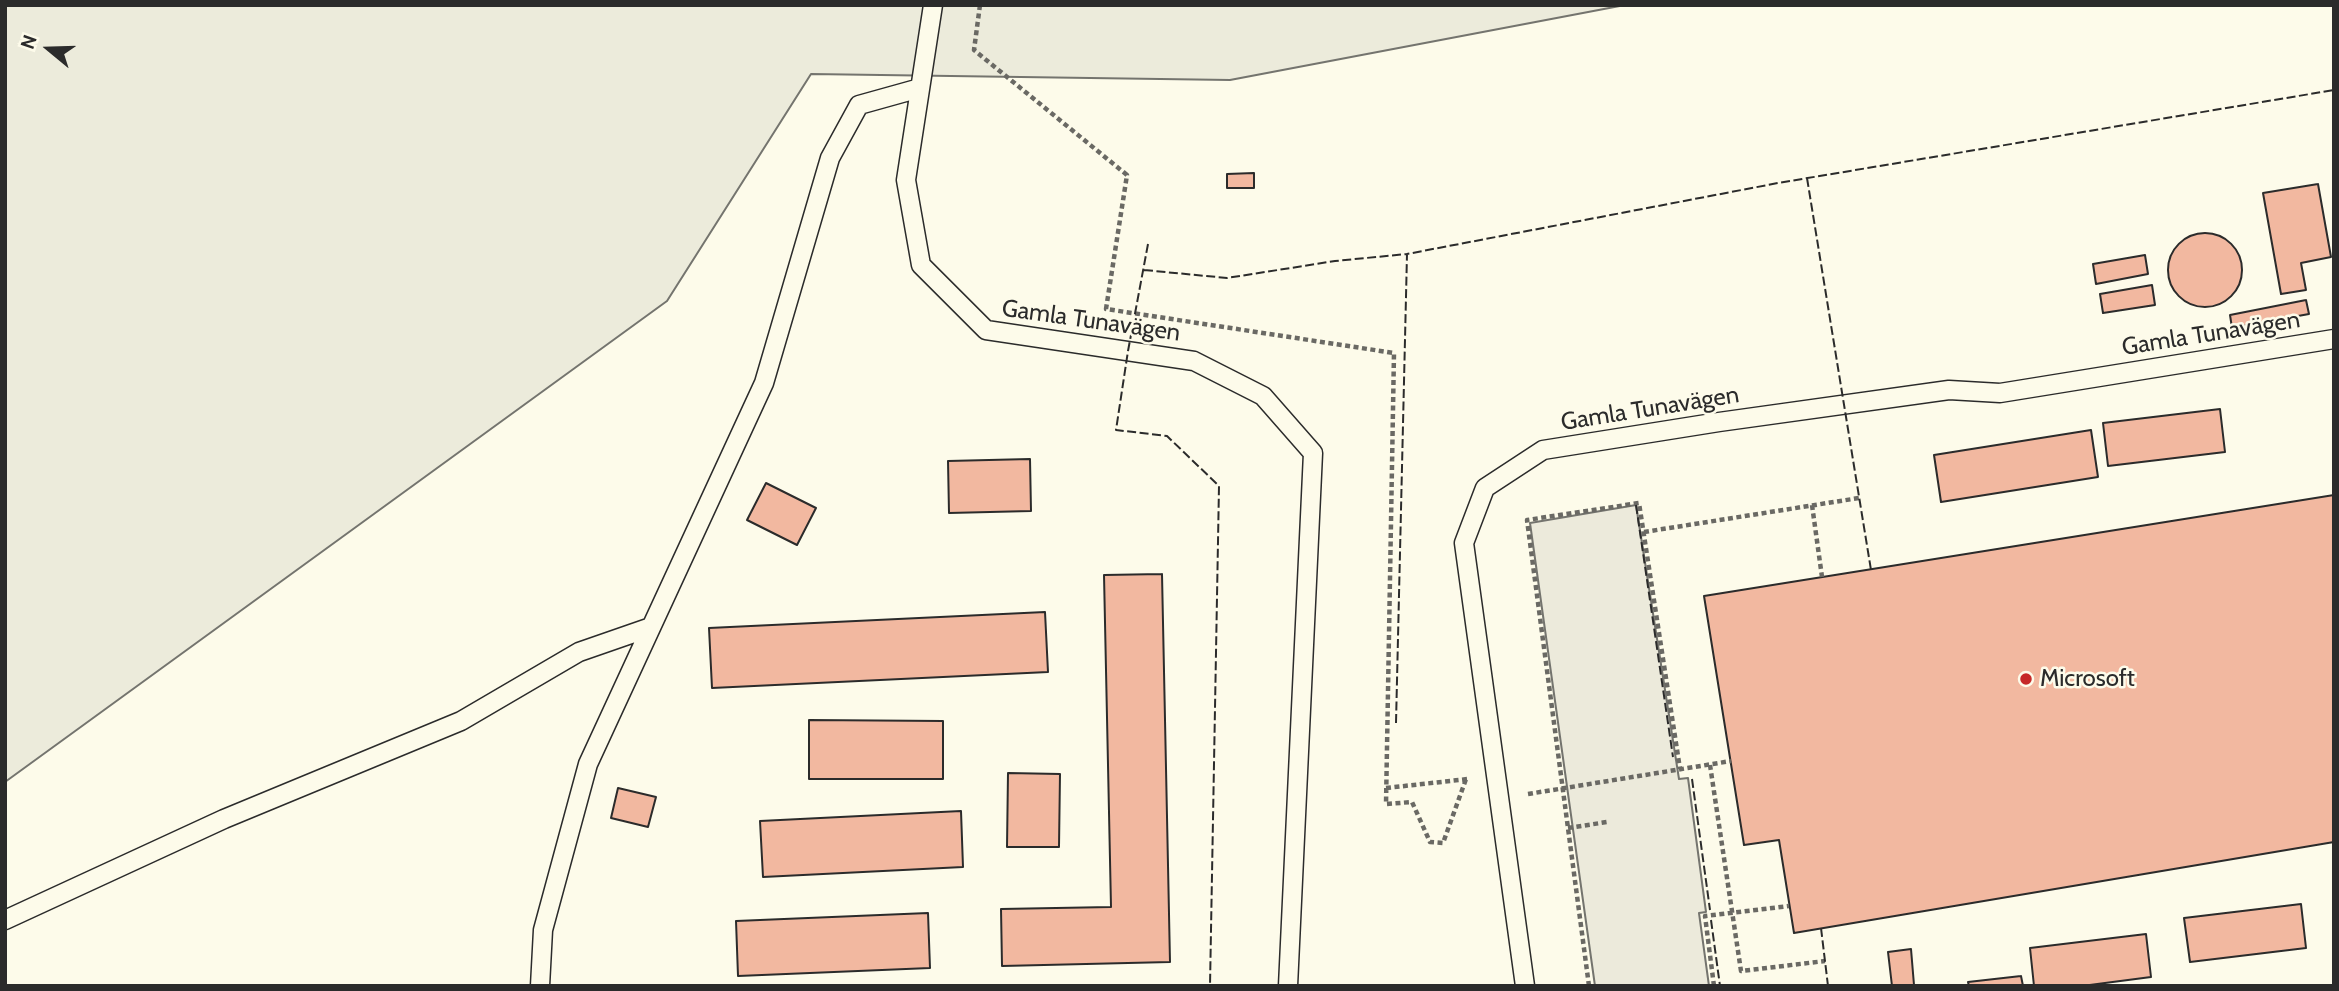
<!DOCTYPE html>
<html>
<head>
<meta charset="utf-8">
<style>
  body { margin:0 }
  #map { position:relative; width:2339px; height:991px; overflow:hidden; background:#fdfbea; font-family:Cabin,sans-serif }
  canvas { display:block }
  .frame { position:absolute; inset:0; border:7px solid #2b2b2b; pointer-events:none }
  .north { position:absolute; left:14px; top:14px; width:70px; height:70px; -webkit-text-stroke:5px #fdfbea; paint-order:stroke; rotate:289deg; font-size:19px; font-weight:700; line-height:28px; text-align:center; color:#2b2b2b }
  .north::after { content:''; display:block; margin:auto; width:24px; height:32px; background:#2b2b2b; clip-path:polygon(50% 0,100% 100%,50% 72%,0 100%) }
</style>
</head>
<body>
<div id="map">
<canvas width="2339" height="991"></canvas>
<div class="frame"></div>
<div class="north">N</div>
</div>
<script>
const context = document.querySelector('canvas').getContext('2d');
context.lineJoin = 'round';
function paint(path, color) {
  context.fillStyle = color;
  context.fill(path, 'evenodd');
}
function toPath(rows) {
  const path = new Path2D();
  for (const r of rows) {
    if (r.length === 3) {
      path.moveTo(r[0] + r[2], r[1]);
      path.arc(r[0], r[1], r[2], 0, 2 * Math.PI);
      continue;
    }
    path.moveTo(r[0], r[1]);
    for (let i = 2; i < r.length; i += 2) path.lineTo(r[i], r[i + 1]);
  }
  return path;
}
function strokePath(path, color, width, dash) {
  context.strokeStyle = color;
  context.lineWidth = width;
  context.lineCap = dash ? 'butt' : 'round';
  context.setLineDash(dash || []);
  context.stroke(path);
}
function label(font, color, halo, rows, align = 'center') {
  context.font = font + ' Cabin,sans-serif';
  context.lineWidth = 5;
  context.setLineDash([]);
  context.textBaseline = 'middle';
  context.strokeStyle = halo;
  context.fillStyle = color;
  for (const [text, x, y, turn = 0] of rows) {
    context.save();
    context.translate(x, y);
    context.rotate((+turn || 0) * Math.PI / 180);
    context.textAlign = isNaN(turn) ? turn : align;
    if (halo) context.strokeText(text, 0, 0);
    context.fillText(text, 0, 0);
    context.restore();
  }
}
const green = toPath([
  [5,5,1625,5,1230,80,811,74,667,301,5,782,5,5]
]);
paint(green, '#ecebdb');
strokePath(green, '#74746e', 2);
const parking = toPath([
  [1636,505,1679,779,1688,778,1706,912,1699,913,1709,986,1595,986,1530,523,1636,505]
]);
paint(parking, '#eceadb');
strokePath(parking, '#74746e', 2);
const building = toPath([
  [1254,173,1254,188,1227,188,1227,174,1254,173],
  [2318,184,2331,257,2301,263,2306,290,2281,294,2263,193,2318,184],
  [2205,270,37],
  [2145,255,2148,274,2096,284,2093,264,2145,255],
  [2152,285,2155,305,2103,313,2100,294,2152,285],
  [2306,300,2309,314,2232,328,2230,315,2306,300],
  [2220,409,2225,452,2108,466,2103,423,2220,409],
  [2091,430,2098,477,1941,502,1934,455,2091,430],
  [1030,459,1031,511,949,513,948,461,1030,459],
  [766,483,816,508,797,545,747,520,766,483],
  [2334,495,2334,842,1794,933,1779,840,1744,845,1704,596,2334,495],
  [1162,574,1170,962,1002,966,1001,909,1111,907,1104,575,1162,574],
  [1045,612,1048,672,712,688,709,628,1045,612],
  [809,720,943,721,943,779,809,779,809,720],
  [1008,773,1060,774,1059,847,1007,847,1008,773],
  [618,788,656,797,648,827,611,818,618,788],
  [961,811,963,867,763,877,760,821,961,811],
  [2301,904,2306,948,2190,962,2184,918,2301,904],
  [928,913,930,968,738,976,736,921,928,913],
  [2146,934,2151,977,2082,986,2034,986,2030,948,2146,934],
  [1911,949,1914,985,1892,986,1888,952,1911,949],
  [2021,976,2023,986,1969,986,1968,982,2021,976]
]);
paint(building, '#f2b8a0');
strokePath(building, '#2b2b2b', 2);
const lane = toPath([
  [933,5,906,180,921,265,986,330,1194,361,1263,396,1313,453,1288,986],
  [5,920,224,819,461,721,579,652,651,627],
  [540,986,543,930,588,764,764,383,830,158,859,105,920,88],
  [1525,986,1464,543,1485,488,1543,450,1719,422,1949,390,2000,393,2334,339]
]);
strokePath(lane, '#2b2b2b', 21);
strokePath(toPath([
  [980,5,974,50,1127,175,1106,309,1394,353,1386,804,1412,802,1430,842,1443,843,1466,779],
  [1812,505,1822,577],
  [1644,532,1859,498],
  [1710,765,1741,971,1825,961],
  [1386,788,1468,779],
  [1528,794,1731,761],
  [1568,828,1607,822],
  [1589,986,1527,520,1639,503,1680,769],
  [1714,986,1705,916,1789,906]
]), '#6a6964', 4.5, [5, 3.5]);
strokePath(lane, '#fdfbea', 18);
strokePath(toPath([
  [1807,178,1871,570],
  [1148,244,1128,351,1116,430,1167,436,1219,486,1210,986],
  [1144,270,1227,278,1335,261,1407,254],
  [1636,505,1673,757],
  [1396,723,1407,254,1778,183,2334,90],
  [1692,779,1710,910],
  [1711,920,1720,986],
  [1821,928,1828,986]
]), '#2b2b2b', 2, [9, 3.5]);
for (const [x, y, r, color] of [
  [2026,679,7,"#c62828"]
]) {
  const dot = new Path2D();
  dot.arc(x, y, r, 0, 2 * Math.PI);
  context.fillStyle = color;
  context.fill(dot);
  strokePath(dot, '#fdfbea', 2.5);
}
label('24px', '#2b2b2b', '#fdfbea', [
  ["Gamla Tunavägen",1091,321,8],
  ["Gamla Tunavägen",2211,334,-9],
  ["Gamla Tunavägen",1650,409,-9]
]);
label('24px', '#2b2b2b', '#fdfbea', [
  ["Microsoft",2040,679]
], 'left');
</script>
</body>
</html>
